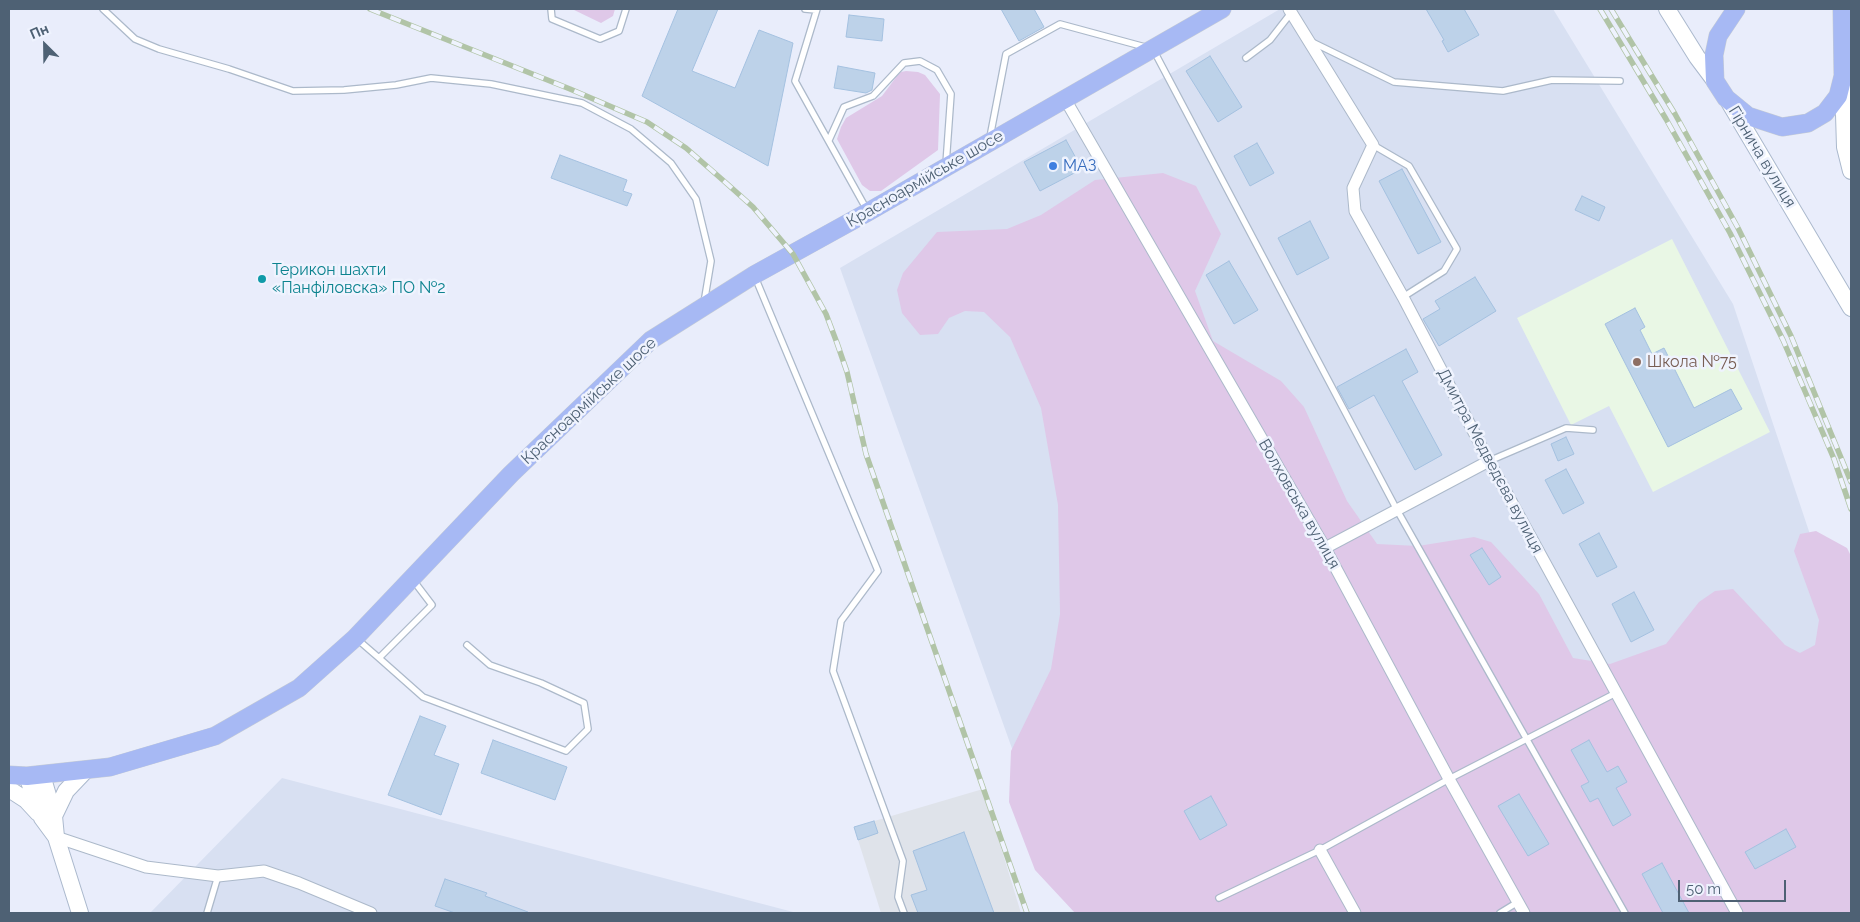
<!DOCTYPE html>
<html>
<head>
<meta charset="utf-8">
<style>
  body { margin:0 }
  #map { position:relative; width:1860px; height:922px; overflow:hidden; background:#e9edfb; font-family:Raleway,sans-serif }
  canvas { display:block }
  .frame { position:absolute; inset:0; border:10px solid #4e6174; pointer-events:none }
  .north { position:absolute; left:20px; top:20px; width:50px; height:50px; -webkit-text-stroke:4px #eff3fe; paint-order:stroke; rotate:337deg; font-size:14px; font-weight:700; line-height:20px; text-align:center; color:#4e6174 }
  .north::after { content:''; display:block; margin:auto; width:18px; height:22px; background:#4e6174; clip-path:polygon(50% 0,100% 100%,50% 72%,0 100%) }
  .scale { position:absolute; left:1678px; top:880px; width:108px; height:22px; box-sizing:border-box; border:2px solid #4e6174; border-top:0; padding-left:6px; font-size:15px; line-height:18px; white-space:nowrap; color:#4e6174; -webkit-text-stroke:4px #eff3fe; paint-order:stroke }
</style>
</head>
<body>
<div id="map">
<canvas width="1860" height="922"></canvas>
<div class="frame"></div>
<div class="north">Пн</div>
<div class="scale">50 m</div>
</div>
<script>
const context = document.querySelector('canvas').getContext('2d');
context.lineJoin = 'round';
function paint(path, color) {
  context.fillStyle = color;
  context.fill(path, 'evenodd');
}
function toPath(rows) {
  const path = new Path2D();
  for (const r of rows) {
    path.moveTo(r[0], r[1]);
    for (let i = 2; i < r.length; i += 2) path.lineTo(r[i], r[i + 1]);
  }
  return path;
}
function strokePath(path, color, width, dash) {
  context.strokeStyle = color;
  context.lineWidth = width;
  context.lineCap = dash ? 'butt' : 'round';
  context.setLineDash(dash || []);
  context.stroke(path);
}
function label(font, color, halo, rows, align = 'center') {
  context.font = font + ' Raleway,sans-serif';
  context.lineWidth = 5;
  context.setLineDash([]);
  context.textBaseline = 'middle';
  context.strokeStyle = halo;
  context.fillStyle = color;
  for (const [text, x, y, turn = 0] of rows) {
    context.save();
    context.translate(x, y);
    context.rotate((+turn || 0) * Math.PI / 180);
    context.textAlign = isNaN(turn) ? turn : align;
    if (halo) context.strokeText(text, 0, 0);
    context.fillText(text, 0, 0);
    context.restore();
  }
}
paint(toPath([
  [1280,9,1553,9,1733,304,1850,654,1851,660,1851,913,1053,863,840,268],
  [282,778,797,913,150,913]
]), '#d8e0f2');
paint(toPath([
  [983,789,1021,913,881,913,854,827]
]), '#dfe3ea');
paint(toPath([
  [1672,239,1770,432,1653,492,1609,406,1571,425,1517,318]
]), '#e9f7e5');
paint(toPath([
  [572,9,615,9,613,16,601,23],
  [906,71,918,72,925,75,940,94,938,150,881,191,870,191,862,185,837,139,841,127,846,118,882,96,897,76,901,72],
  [1163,173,1196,186,1221,234,1195,291,1213,341,1281,381,1304,407,1347,501,1377,544,1418,546,1474,537,1491,542,1539,594,1573,658,1610,664,1666,644,1699,602,1715,591,1733,589,1785,645,1800,653,1815,645,1819,620,1794,551,1800,534,1816,531,1847,548,1851,556,1851,913,1075,913,1035,870,1009,802,1011,751,1051,669,1060,614,1058,505,1041,408,1010,337,984,312,965,311,949,318,938,334,920,335,902,313,897,290,903,273,937,232,1007,229,1041,215,1095,180]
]), '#dfc8e8');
const building = toPath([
  [678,9,718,9,692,71,735,88,759,30,793,43,768,166,642,96,678,9],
  [1001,9,1034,9,1044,27,1019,41,1001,9],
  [1426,9,1464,9,1479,35,1448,52,1442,41,1444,40,1426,9],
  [849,15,884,19,882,41,846,37,849,15],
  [1210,56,1242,107,1218,122,1186,71,1210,56],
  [838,66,875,73,872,90,866,93,834,88,838,66],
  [1066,140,1082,169,1040,191,1024,162,1066,140],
  [1257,143,1274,173,1250,186,1234,156,1257,143],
  [560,155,627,180,623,191,632,194,627,206,551,178,560,155],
  [1402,169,1441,242,1418,254,1379,181,1402,169],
  [1582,196,1605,207,1599,221,1575,210,1582,196],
  [1310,221,1329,258,1297,275,1278,238,1310,221],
  [1229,261,1258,310,1234,324,1206,275,1229,261],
  [1475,277,1496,311,1439,346,1423,319,1440,309,1435,301,1475,277],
  [1635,308,1645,327,1640,330,1652,354,1664,348,1694,408,1731,389,1742,409,1668,447,1605,324,1635,308],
  [1406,349,1418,372,1402,381,1442,455,1415,470,1374,395,1349,409,1337,387,1406,349],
  [1566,437,1574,454,1558,461,1551,444,1566,437],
  [1566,469,1584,503,1563,514,1545,480,1566,469],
  [1599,533,1617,567,1597,577,1579,544,1599,533],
  [1482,548,1501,577,1489,585,1470,555,1482,548],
  [1634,592,1654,630,1631,642,1612,604,1634,592],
  [420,716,446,726,434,755,459,764,441,815,388,795,420,716],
  [493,740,567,767,555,800,481,773,493,740],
  [1589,740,1607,772,1618,766,1627,782,1616,788,1631,815,1613,826,1598,798,1590,802,1581,786,1589,782,1571,750,1589,740],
  [1519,794,1549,844,1528,856,1498,806,1519,794],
  [1211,796,1227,825,1200,840,1184,811,1211,796],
  [874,821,878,833,858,840,854,827,874,821],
  [1786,829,1796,847,1755,869,1745,852,1786,829],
  [964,832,994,913,918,913,911,895,927,890,913,851,964,832],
  [1662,863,1689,913,1663,913,1642,874,1662,863],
  [445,879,487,893,485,896,528,912,528,913,455,913,435,906,445,879]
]);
paint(building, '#bdd2e9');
strokePath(building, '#a4c1e0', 1);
const lane = toPath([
  [103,9,135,39,159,49,229,69,293,91,344,90,396,85,431,78,491,84,582,103,631,129,671,163,696,199,711,261,704,303],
  [551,9,552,19,600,39,619,31,626,9],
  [805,9,816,10],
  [817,9,795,81,867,210],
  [1312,42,1394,82,1503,91,1552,80,1620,81],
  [1154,51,1397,510,1625,913],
  [1246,58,1270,40,1291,13],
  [990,137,1006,54,1060,24,1145,47],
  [829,140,844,107,873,96,904,63,920,61,937,70,951,94,946,164],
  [1373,145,1409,166,1457,249,1444,271,1403,297],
  [755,277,878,571,841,621,833,671,903,861,898,897,904,913],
  [1489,461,1566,428,1593,430],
  [357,639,379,658,432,605,413,580],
  [379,658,423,697,566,751,588,729,584,703,541,683,490,665,467,645],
  [1219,898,1320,850,1449,779,1616,693],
  [207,913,218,876],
  [1500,913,1518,902]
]);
const street = toPath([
  [1289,9,1373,145,1353,188,1355,211,1403,297,1489,461,1737,913],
  [1065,99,1325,548,1449,779,1524,913],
  [1325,548,1489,461],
  [56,837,146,867,218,876,264,871,299,883,371,913],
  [1320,850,1355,913]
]);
const secondary = toPath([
  [1667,9,1697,57,1715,81],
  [1843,82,1845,147,1851,171],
  [1729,102,1851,308],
  [42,775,54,816,56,837,80,913],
  [27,776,42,818,56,837],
  [9,789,26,800,38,813],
  [54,816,66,791,86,770]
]);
const primary = toPath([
  [1736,9,1718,36,1714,55,1715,81,1726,98,1748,116,1782,127,1808,123,1825,113,1838,96,1843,76,1842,9],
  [9,775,27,776,110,767,215,736,299,688,355,638,511,474,651,340,754,275,868,212,1222,9]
]);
strokePath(lane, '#acb9ca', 8);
strokePath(street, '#acb9ca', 13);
strokePath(secondary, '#abb9cd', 18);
strokePath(primary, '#c6ccd3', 19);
strokePath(lane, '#fff', 5.5);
strokePath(street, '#fff', 11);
strokePath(secondary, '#fff', 16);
strokePath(primary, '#a7b9f4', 18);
const rail = toPath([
  [370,9,570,89,647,122,686,148,725,182,753,207,793,254,826,314,837,343,847,372,866,454,1027,913],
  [1600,9,1666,119,1730,233,1783,340,1834,459,1851,509],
  [1611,9,1675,114,1738,228,1791,336,1851,482]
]);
strokePath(rail, '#b1c4a7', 5.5);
strokePath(rail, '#eff3fe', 4, [11]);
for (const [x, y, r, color] of [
  [1053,166,5,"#3f7fe0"],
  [262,279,5,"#0f9aa8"],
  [1637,362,5,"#8d6e63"]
]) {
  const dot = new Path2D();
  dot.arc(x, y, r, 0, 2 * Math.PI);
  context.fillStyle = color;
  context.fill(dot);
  strokePath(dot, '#eff3fe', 2);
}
label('16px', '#4e6174', '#eff3fe', [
  ["Гірнича вулиця",1762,157,59],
  ["Красноармійське шосе",925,179,-30],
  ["Красноармійське шосе",589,401,-43],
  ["Дмитра Медведєва вулиця",1490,461,62],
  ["Волховська вулиця",1299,504,60]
]);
label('16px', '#366cbe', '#eff3fe', [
  ["МАЗ",1063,166]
], 'left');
label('16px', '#0d838f', '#eff3fe', [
  ["Терикон шахти",272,270],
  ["«Панфiловска» ПО №2",272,288]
], 'left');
label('16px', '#785e54', '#eff3fe', [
  ["Школа №75",1647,362]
], 'left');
</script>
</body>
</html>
